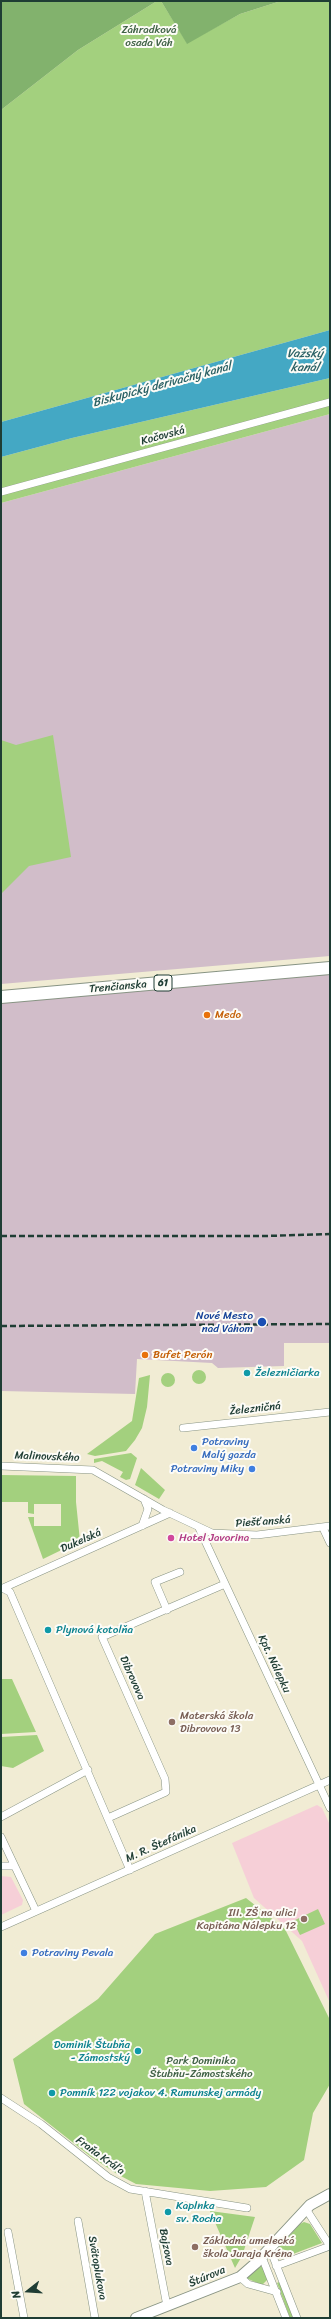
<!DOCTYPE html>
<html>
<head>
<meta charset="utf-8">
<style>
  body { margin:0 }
  #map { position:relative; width:331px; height:2319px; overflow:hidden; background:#f1ecd4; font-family:Sriracha,sans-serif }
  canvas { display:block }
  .frame { position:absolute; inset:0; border:2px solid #1f3d34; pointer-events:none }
  .north { position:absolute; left:8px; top:2271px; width:40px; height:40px; -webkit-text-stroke:3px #fdfcf7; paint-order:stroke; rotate:253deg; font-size:11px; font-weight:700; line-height:16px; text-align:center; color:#1f3d34 }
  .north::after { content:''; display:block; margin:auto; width:14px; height:18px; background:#1f3d34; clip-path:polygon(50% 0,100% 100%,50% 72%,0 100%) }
</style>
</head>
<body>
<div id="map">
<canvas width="331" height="2319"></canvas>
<div class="frame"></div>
<div class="north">N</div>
</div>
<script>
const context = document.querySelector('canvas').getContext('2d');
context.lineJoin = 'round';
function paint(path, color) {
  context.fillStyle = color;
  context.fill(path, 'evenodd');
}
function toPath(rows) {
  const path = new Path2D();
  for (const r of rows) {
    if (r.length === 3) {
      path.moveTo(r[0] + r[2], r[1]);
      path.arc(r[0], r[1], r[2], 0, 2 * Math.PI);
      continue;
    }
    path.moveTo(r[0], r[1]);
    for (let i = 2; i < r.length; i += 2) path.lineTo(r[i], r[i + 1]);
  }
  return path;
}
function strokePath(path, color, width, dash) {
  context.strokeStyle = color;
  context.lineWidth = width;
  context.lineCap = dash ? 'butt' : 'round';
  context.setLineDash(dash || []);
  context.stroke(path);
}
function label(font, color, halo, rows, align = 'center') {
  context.font = font + ' Sriracha,sans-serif';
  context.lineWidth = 4;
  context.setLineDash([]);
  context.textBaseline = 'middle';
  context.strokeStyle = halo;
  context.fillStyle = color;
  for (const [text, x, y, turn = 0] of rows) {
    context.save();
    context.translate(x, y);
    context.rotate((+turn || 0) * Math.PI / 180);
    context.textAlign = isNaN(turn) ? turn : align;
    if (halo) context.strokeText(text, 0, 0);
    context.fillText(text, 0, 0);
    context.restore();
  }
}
paint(toPath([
  [317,1805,322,1808,330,1825,330,2003,302,1941,254,1898,232,1843],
  [1,1876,11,1877,23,1900,22,1905,1,1915]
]), '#f6cfd7');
paint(toPath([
  [330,414,330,956,1,984,1,503],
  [330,965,330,1343,284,1343,284,1366,218,1368,212,1363,137,1359,135,1394,1,1391,1,996]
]), '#d1bdc9');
paint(toPath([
  [157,1,161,1,187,43,240,14,281,1,330,1,330,330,1,422,1,110,78,50],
  [330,378,330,414,1,503,1,457,72,438],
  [53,735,71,857,29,866,1,894,1,740,16,745],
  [199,1377,7],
  [168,1380,7],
  [150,1375,147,1407,142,1428,135,1440,126,1451,95,1456,87,1454,132,1421,139,1378],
  [131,1453,137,1458,130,1479,126,1480,120,1477,123,1472,102,1461,94,1463,94,1459],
  [141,1468,165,1490,159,1499,135,1485],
  [1,1475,76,1476,76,1502,80,1541,43,1559,28,1517,34,1517,34,1526,61,1526,61,1504,34,1504,34,1514,28,1513,28,1502,1,1502],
  [1,1679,12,1679,36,1732,1,1734],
  [37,1735,44,1751,13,1768,1,1766,1,1737],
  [246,1898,285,1929,330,2020,330,2084,313,2113,304,2160,266,2187,210,2191,136,2184,117,2174,90,2156,24,2104,13,2059,98,1999,155,1934],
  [318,1909,325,1924,300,1935,293,1921],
  [210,2211,255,2217,242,2256,235,2268],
  [304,2222,310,2224,322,2243,280,2259,277,2255,277,2249,300,2224],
  [261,2266,263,2267,268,2279,262,2285,246,2278],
  [279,2282,280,2283,294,2318,290,2318,277,2283]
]), '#a3d07e');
paint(toPath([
  [1,1,157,1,78,50,1,110],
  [161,1,281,1,240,14,187,44]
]), '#82b26d');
paint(toPath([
  [330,330,330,378,72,438,1,457,1,422]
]), '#44a8c4');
const minor = toPath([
  [1,492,330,402],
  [183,1428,330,1412],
  [1,1466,93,1470,163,1510,212,1533,257,1535,330,1526],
  [142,1526,148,1509,144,1499],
  [199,1528,330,1808],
  [323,1528,330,1543],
  [1,1589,170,1513],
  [4,1589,10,1592,130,1870],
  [167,1610,155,1582,180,1572],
  [1,1817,88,1770],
  [108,1818,166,1792,165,1779,102,1637,225,1584],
  [1,1837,36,1911],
  [1,1866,14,1866],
  [1,1927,330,1780],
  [1,2098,41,2124,108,2177,130,2189,247,2208],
  [145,2191,167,2306],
  [306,2209,330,2246],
  [78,2221,95,2318],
  [8,2232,24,2318],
  [270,2249,297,2318],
  [262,2257,286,2318],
  [276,2266,330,2246],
  [240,2277,248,2284,277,2292]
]);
const secondary = toPath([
  [136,2318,240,2277,256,2263,310,2205,330,2194]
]);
const primary = toPath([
  [1,997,330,968]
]);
strokePath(minor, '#889484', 8);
strokePath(secondary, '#889484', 12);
strokePath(primary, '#889484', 14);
strokePath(minor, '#fff', 7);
strokePath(secondary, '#fff', 10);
strokePath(primary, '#fff', 12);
strokePath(toPath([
  [1,1236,266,1236,330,1234],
  [1,1326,330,1324]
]), '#1f3d34', 2.5, [6, 3]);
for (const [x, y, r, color] of [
  [207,1015,4,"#e8710a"],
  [262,1322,5,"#1a4fb4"],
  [145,1355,4,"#e8710a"],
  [247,1373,4,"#0f9aa8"],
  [194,1448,4,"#3f7fe0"],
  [252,1469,4,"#3f7fe0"],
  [171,1538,4,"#d1479c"],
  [48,1630,4,"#0f9aa8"],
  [172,1722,4,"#8d6e63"],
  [304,1919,4,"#8d6e63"],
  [24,1953,4,"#3f7fe0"],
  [138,2051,4,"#0f9aa8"],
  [52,2093,4,"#0f9aa8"],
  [168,2212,4,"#0f9aa8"],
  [195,2247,4,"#8d6e63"]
]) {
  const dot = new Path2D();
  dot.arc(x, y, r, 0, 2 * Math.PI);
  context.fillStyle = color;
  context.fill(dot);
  strokePath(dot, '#fdfcf7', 1.5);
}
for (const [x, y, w] of [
  [163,983,18]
]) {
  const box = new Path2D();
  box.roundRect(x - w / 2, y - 8, w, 16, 3);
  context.fillStyle = '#fdfcf7';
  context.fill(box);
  strokePath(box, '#1f3d34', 1);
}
label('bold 10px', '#1f3d34', null, [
  ["61",163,983]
]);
label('11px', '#406246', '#fdfcf7', [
  ["Záhradková",149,30],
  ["osada Váh",149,43],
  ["Park Dominika",201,2061],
  ["Štubňu-Zámostského",201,2074]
]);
label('11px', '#1f3d34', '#fdfcf7', [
  ["Kočovská",163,436,-15],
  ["Trenčianska",118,987,-5],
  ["Železničná",255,1409,-6],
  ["Malinovského",47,1457,2],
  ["Piešťanská",263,1522,-4],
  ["Dukelská",81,1541,-24],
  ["Kpt. Nálepku",274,1664,65],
  ["Dibrovova",132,1678,66],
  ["M. R. Štefánika",161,1844,-24],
  ["Fraňa Kráľa",100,2156,36],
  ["Bajzova",166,2247,79],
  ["Svätoplukova",97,2268,80],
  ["Štúrova",207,2277,-23]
]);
label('11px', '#c56008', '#fdfcf7', [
  ["Medo",215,1015],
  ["Bufet Perón",153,1355]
], 'left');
label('11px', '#164399', '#fdfcf7', [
  ["Nové Mesto",253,1316],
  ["nad Váhom",253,1329]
], 'right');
label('11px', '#0d838f', '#fdfcf7', [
  ["Železničiarka",255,1373],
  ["Plynová kotolňa",56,1630],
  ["Dominik Štubňa",130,2045,"right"],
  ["- Zámostský",130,2058,"right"],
  ["Pomník 122 vojakov 4. Rumunskej armády",60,2093],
  ["Kaplnka",176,2206],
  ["sv. Rocha",176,2219]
], 'left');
label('11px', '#366cbe', '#fdfcf7', [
  ["Potraviny",202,1442],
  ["Malý gazda",202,1455],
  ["Potraviny Miky",244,1469,"right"],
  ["Potraviny Pevala",32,1953]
], 'left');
label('11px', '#b23c85', '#fdfcf7', [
  ["Hotel Javorina",179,1538]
], 'left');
label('11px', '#785e54', '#fdfcf7', [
  ["Materská škola",180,1716],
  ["Dibrovova 13",180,1729],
  ["III. ZŠ na ulici",296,1913,"right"],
  ["Kapitána Nálepku 12",296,1926,"right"],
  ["Základná umelecká",203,2241],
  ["škola Juraja Kréna",203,2254]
], 'left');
label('italic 12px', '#2c6266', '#fdfcf7', [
  ["Važský",305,354],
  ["kanál",305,368],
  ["Biskupický derivačný kanál",162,385,-15]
]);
</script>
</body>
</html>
